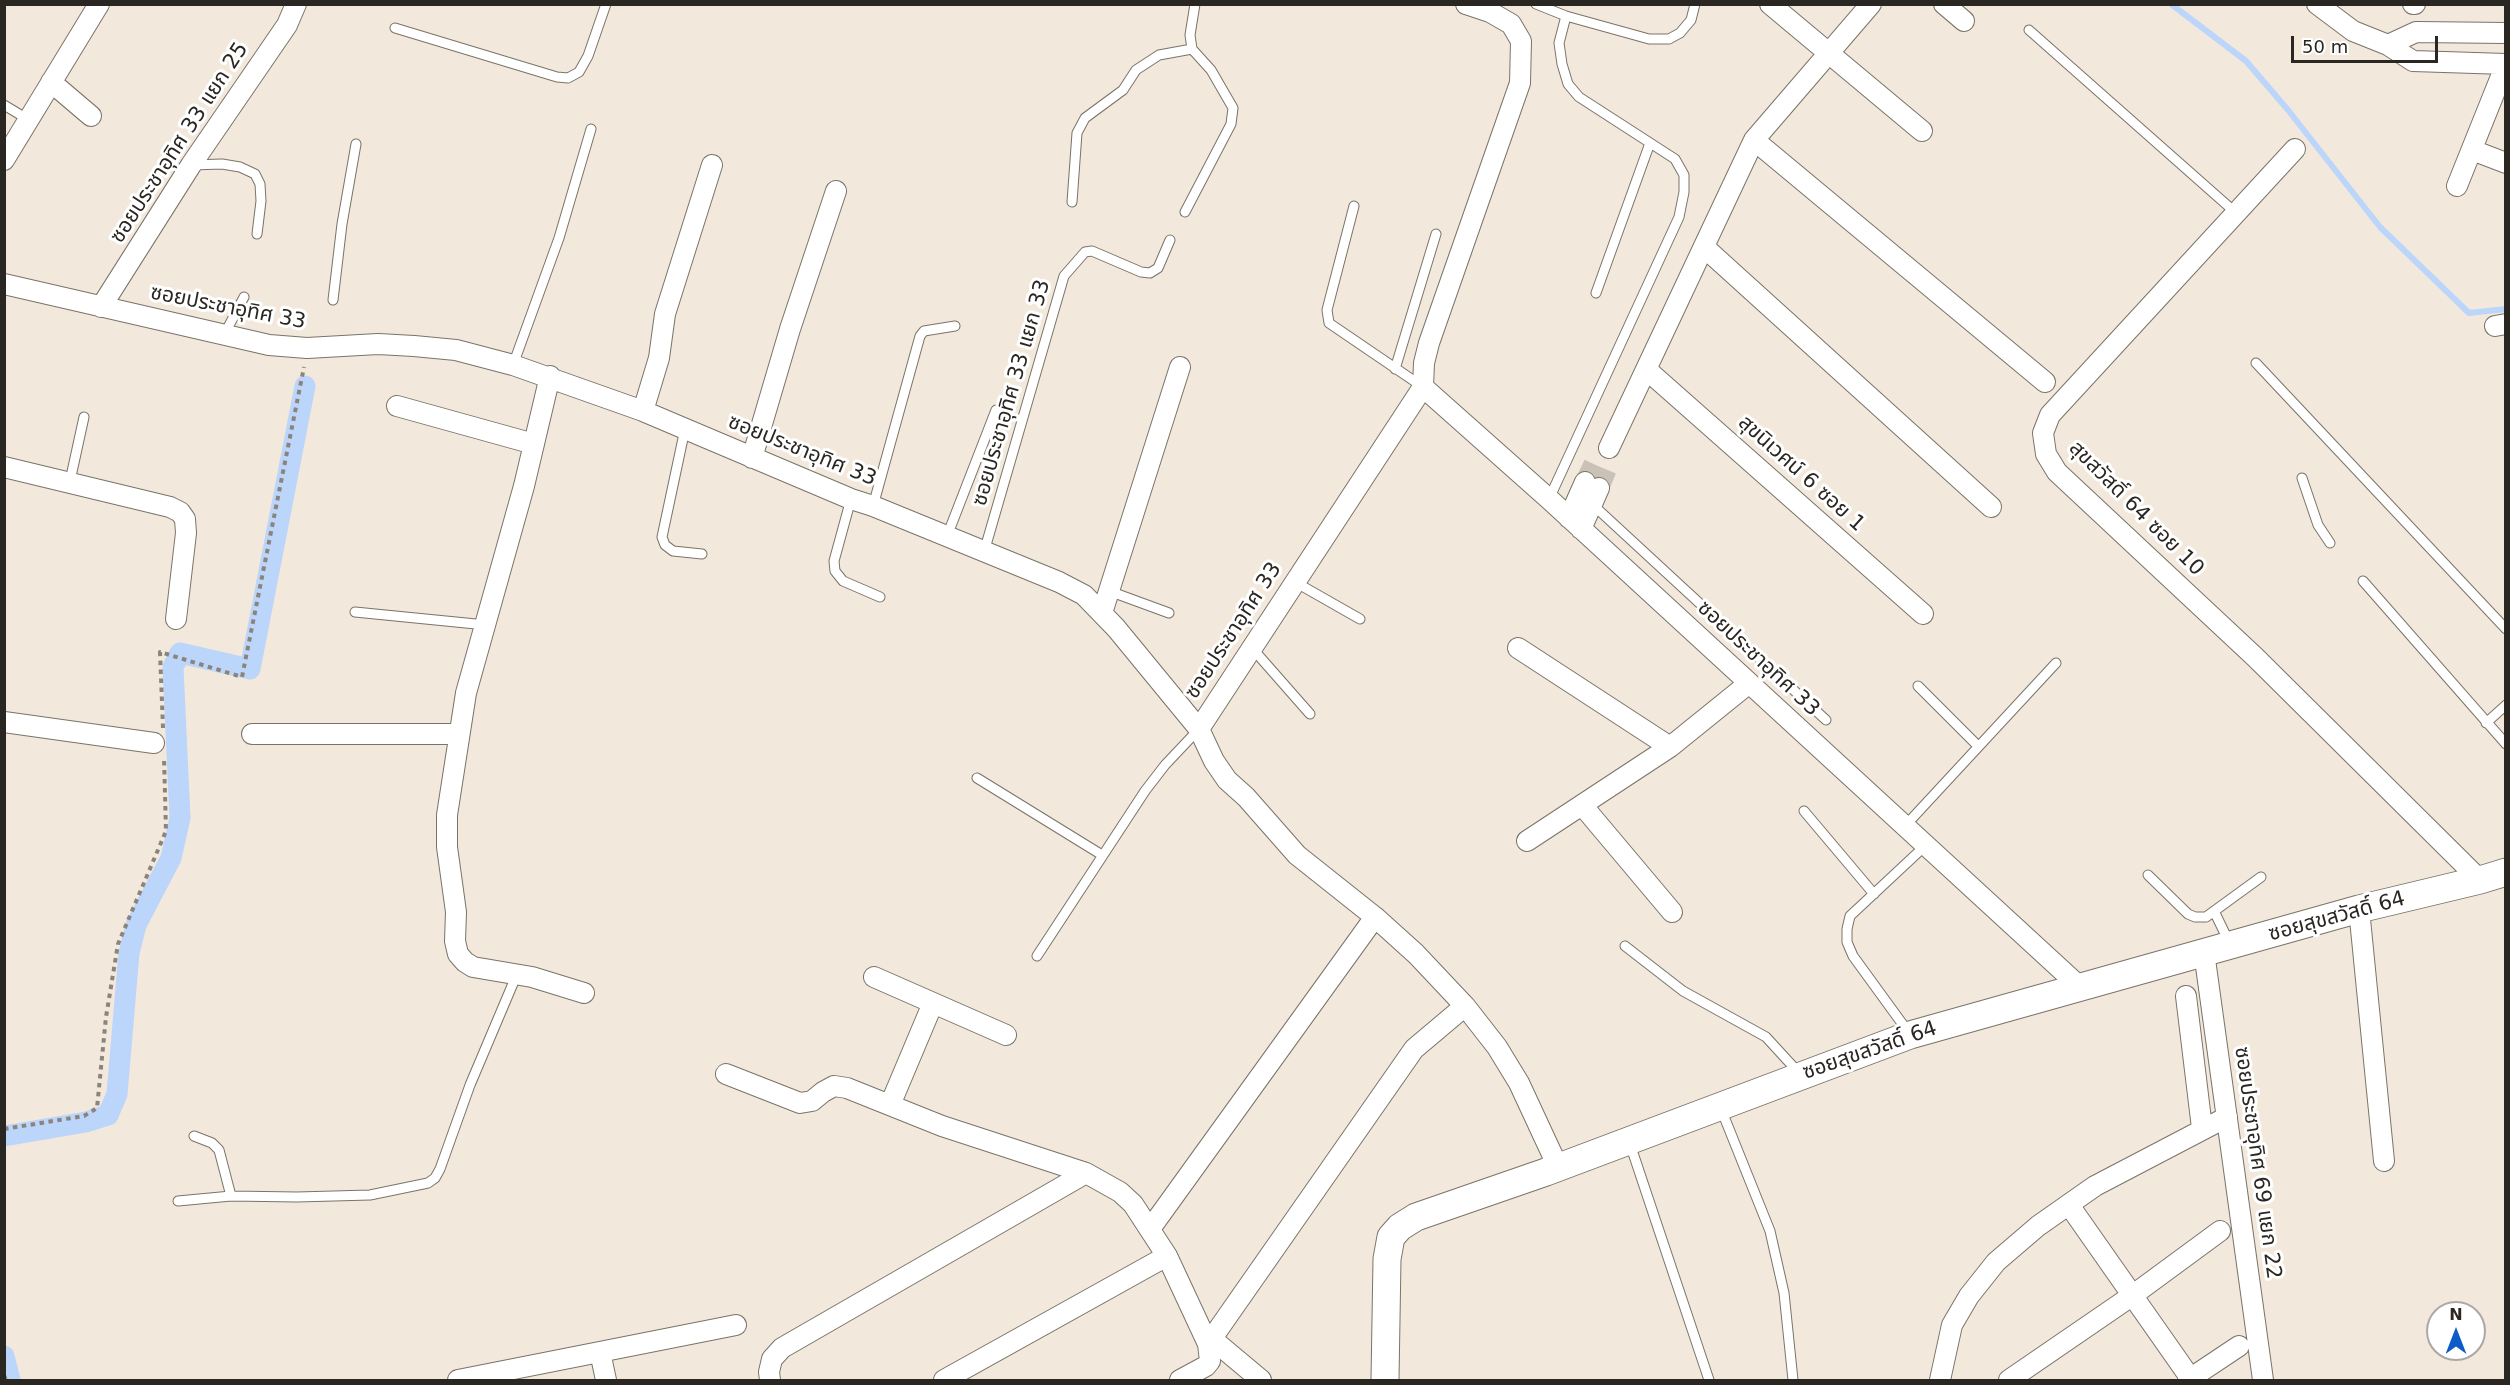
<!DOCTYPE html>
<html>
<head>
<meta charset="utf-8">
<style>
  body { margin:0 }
  #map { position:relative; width:2510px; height:1385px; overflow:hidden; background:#f2e9dc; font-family:"DejaVu Sans",sans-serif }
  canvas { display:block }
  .frame { position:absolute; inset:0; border:6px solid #2a2622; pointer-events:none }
  .north { position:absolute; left:2426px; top:1301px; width:60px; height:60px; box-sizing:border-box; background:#fff; border:2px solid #aaa8a7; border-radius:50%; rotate:0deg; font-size:16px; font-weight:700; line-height:24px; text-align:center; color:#2a2622 }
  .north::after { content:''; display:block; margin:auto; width:21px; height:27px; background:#0d5bc5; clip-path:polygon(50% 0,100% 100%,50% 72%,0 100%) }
  .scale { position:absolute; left:2291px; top:36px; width:147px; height:27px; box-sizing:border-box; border:3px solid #2a2622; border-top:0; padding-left:8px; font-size:18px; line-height:21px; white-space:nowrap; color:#2a2622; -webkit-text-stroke:4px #fff; paint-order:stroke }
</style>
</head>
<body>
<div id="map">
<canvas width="2510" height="1385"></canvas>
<div class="frame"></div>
<div class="north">N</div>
<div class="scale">50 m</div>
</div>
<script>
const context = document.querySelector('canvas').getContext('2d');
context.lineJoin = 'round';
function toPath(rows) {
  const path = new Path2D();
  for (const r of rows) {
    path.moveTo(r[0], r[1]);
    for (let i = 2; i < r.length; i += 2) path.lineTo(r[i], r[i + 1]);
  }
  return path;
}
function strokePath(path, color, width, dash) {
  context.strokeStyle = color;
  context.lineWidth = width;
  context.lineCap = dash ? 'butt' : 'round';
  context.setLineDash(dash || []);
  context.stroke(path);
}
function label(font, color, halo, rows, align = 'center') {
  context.font = font + ' "DejaVu Sans","Noto Sans Thai",sans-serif';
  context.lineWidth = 6;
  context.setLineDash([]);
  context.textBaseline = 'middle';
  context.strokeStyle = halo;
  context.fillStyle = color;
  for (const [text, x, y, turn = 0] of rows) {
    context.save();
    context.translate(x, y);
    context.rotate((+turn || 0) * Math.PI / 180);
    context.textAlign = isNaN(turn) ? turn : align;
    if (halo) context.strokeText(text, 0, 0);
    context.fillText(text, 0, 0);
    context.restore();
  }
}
strokePath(toPath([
  [2171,4,2246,61,2288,110,2380,227,2469,313,2506,309]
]), '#bcd5fb', 6);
strokePath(toPath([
  [4,1136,86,1122,108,1115,117,1094,129,953,136,925,171,858,180,818,173,667,180,653,250,669,305,386],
  [4,1356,10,1380]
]), '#bcd5fb', 21);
strokePath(toPath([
  [1585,482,1596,459],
  [1599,488,1609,464]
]), '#cac2b7', 20, [20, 10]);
const lane = toPath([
  [1536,4,1566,16,1649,39,1669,39,1680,33,1691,20,1695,4],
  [395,28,557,77,568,78,579,72,588,56,606,4],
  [2029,30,2236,213],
  [4,105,29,120],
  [192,165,222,164,240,167,255,174,260,184,261,201,257,234],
  [1072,202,1077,133,1085,118,1123,90,1136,70,1159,55,1192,49],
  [1354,206,1327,310,1329,323,1423,387],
  [1185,212,1231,124,1233,108,1211,70,1192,49,1190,35,1195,4],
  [1596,293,1650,143],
  [333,300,342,224,356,144],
  [224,335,244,297],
  [2256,363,2506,629],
  [513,365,559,238,591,129],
  [1395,369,1436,234],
  [685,429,662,537,665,545,673,551,702,554],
  [2302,478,2318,525,2330,543],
  [70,481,84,417],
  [851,499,834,561,835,571,843,581,880,597],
  [1549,499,1679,217,1684,192,1684,175,1675,159,1579,97,1568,84,1562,64,1559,43,1566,16],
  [1592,504,1826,720],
  [873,506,920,336,924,331,955,326],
  [947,536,996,410],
  [984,552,1064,276,1085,252,1092,251,1141,272,1150,273,1158,268,1170,240],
  [2363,581,2506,744],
  [1295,582,1360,619],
  [1109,591,1169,613],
  [355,612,486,625],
  [1252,648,1310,714],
  [1918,686,1978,746],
  [2486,723,2506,705],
  [977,778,1102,855],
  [1804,811,1874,894],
  [1905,826,2056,663],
  [2148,875,2188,914,2195,917,2206,917,2261,877],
  [2214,911,2229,942],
  [1625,946,1683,991,1766,1037,1799,1073],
  [1037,956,1145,791,1165,765,1199,729],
  [1909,1033,1853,956,1847,942,1847,929,1850,916,1926,845],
  [1721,1109,1770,1231,1784,1293,1793,1380],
  [194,1136,212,1143,219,1150,231,1196],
  [1630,1144,1709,1380],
  [178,1201,231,1196,297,1197,370,1195,428,1183,435,1178,440,1169,470,1085,517,974]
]);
const street = toPath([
  [1770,4,1922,131],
  [1944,4,1964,21],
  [2317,4,2353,31,2388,45,2413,61,2506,64],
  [2413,4,2415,4],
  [2388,45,2416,32,2506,33],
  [51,82,91,116],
  [1754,140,2045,382],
  [2295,149,2050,415,2043,433,2046,454,2057,472,2255,657,2480,880],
  [2472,150,2506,163],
  [4,160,99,4],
  [2457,186,2506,64],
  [1704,247,1991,507],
  [4,284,269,345,307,348,378,344,414,346,456,350,513,365,643,411,851,499,873,506,1059,582,1084,595,1116,628,1199,729,1214,761,1227,780,1246,797,1297,855,1375,917],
  [101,307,191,165,287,25,296,4],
  [2495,326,2506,324],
  [1647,370,1923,614],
  [550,376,524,486,466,693,447,815,447,847,456,912,455,941,458,954,465,962,473,967,532,977,584,993],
  [1423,387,1424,363,1429,343,1520,83,1521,41,1511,24,1490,12,1466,4],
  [397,406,534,444],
  [643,411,659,358,665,314,712,165],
  [1609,448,1754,140,1871,4],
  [752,458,790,329,836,191],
  [4,467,170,507,180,512,185,519,186,533,176,619],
  [1569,518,1585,482],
  [1581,529,1599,488],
  [1102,613,1180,367],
  [1518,648,1670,747],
  [4,722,154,743],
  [1199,729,1423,387,1549,499,2079,986],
  [252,734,458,734],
  [1582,805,1672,912],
  [1527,841,1670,747,1748,684],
  [2359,909,2384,1161],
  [2204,952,2263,1380],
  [874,977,1006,1035],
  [2186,996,2202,1128],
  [726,1074,800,1103,812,1101,823,1092,834,1086,847,1088,942,1126,1086,1173,1120,1192,1133,1204,1167,1256,1208,1344,1210,1361,1206,1366,1180,1380],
  [890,1105,933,1003],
  [2069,1205,2191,1379],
  [1150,1229,1375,917,1416,954,1465,1006,1497,1047,1519,1083,1558,1167],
  [1212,1339,1261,1380],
  [1208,1344,1414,1049,1465,1006],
  [600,1352,606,1380],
  [458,1380,736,1325],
  [770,1380,769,1372,772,1359,782,1348,1086,1173],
  [944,1380,1167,1256],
  [1940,1380,1952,1325,1969,1296,1996,1262,2038,1226,2095,1186,2227,1117],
  [2009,1380,2133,1295,2220,1231],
  [2188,1380,2239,1346]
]);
const secondary = toPath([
  [1385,1380,1387,1259,1391,1237,1400,1227,1416,1217,1546,1172,1910,1035,2359,909,2480,880,2506,872]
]);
strokePath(lane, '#7a7368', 11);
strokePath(street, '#7a7368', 22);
strokePath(secondary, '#7a7368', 29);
strokePath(toPath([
  [163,728,160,652,242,677,304,367],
  [4,1129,84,1116,97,1108,106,1017,118,944,166,831,164,757],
  [4,1375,6,1380]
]), '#8b847c', 4, [4.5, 4.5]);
strokePath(lane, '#fff', 9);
strokePath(street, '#fff', 20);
strokePath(secondary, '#fff', 27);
label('21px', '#2a2622', '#fff', [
  ["ซอยประชาอุทิศ 33 แยก 25",180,143,-57],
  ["ซอยประชาอุทิศ 33",228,308,11],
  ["ซอยประชาอุทิศ 33 แยก 33",1012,393,-74],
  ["ซอยประชาอุทิศ 33",802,451,22],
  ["สุขนิเวศน์ 6 ซอย 1",1801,474,42],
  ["สุขสวัสดิ์ 64 ซอย 10",2136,509,45],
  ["ซอยประชาอุทิศ 33",1234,631,-57],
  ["ซอยประชาอุทิศ 33",1758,659,43],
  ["ซอยสุขสวัสดิ์ 64",2337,917,-15],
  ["ซอยสุขสวัสดิ์ 64",1870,1051,-19],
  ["ซอยประชาอุทิศ 69 แยก 22",2257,1163,82]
]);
</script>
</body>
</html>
